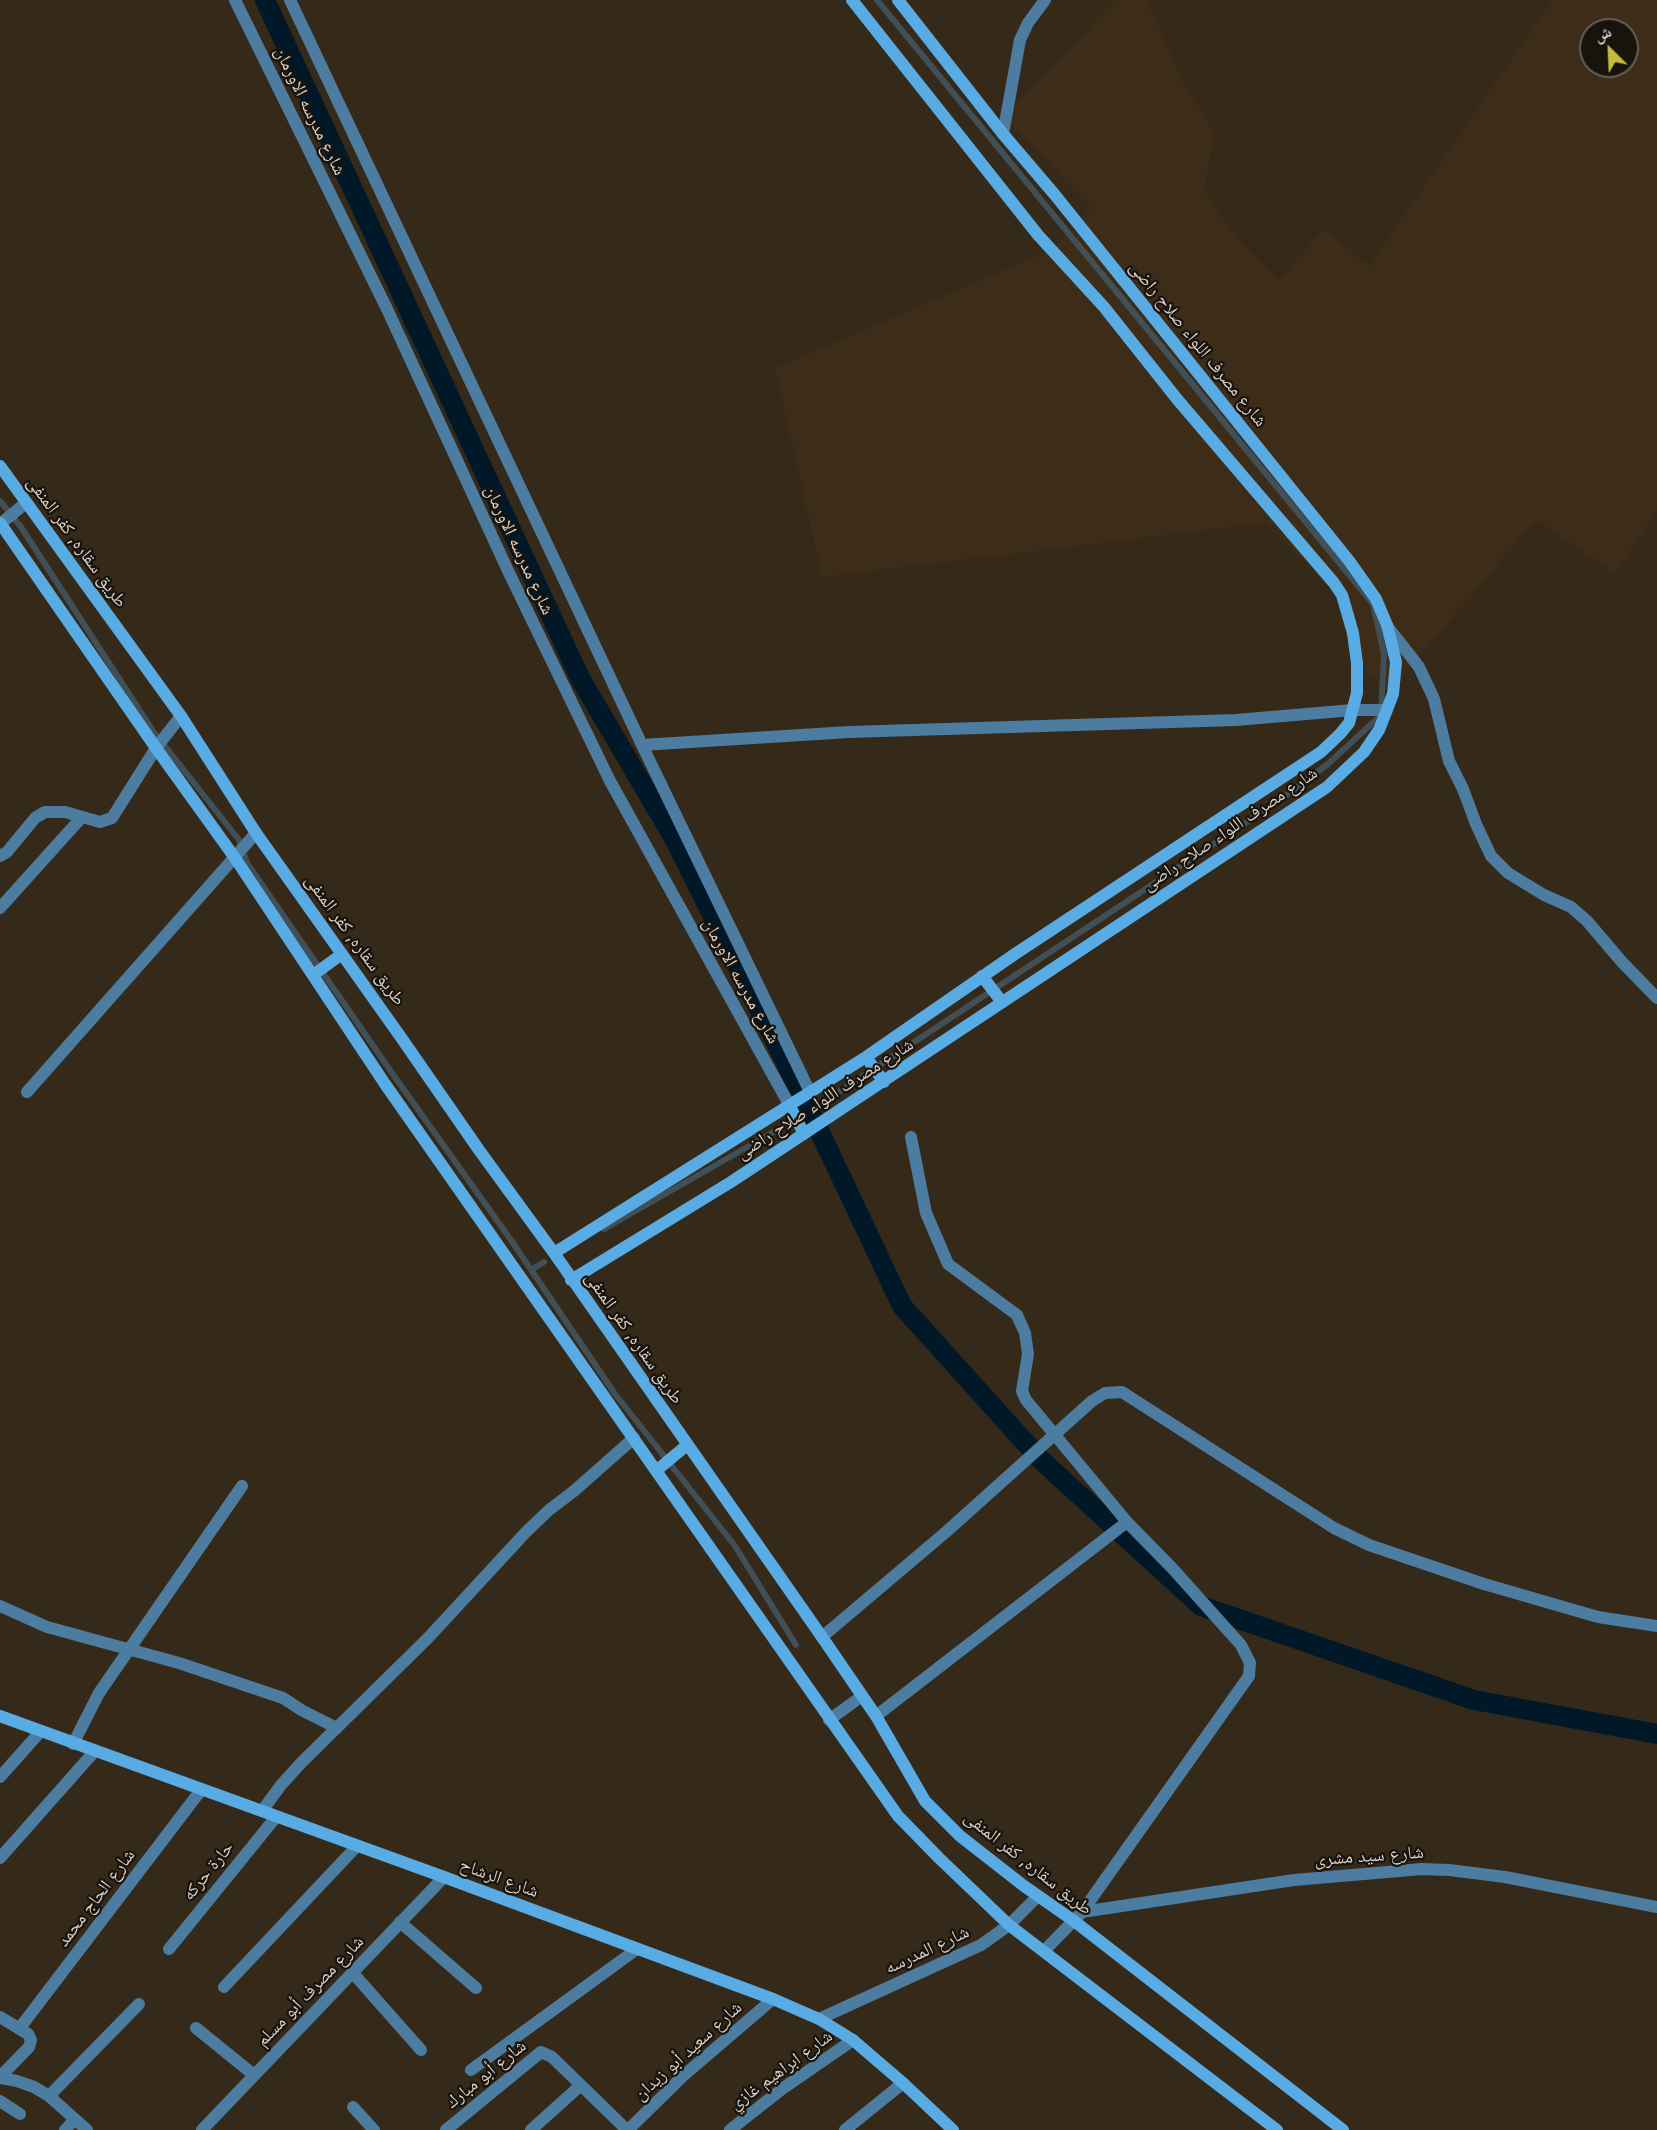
<!DOCTYPE html>
<html>
<head>
<meta charset="utf-8">
<style>
  body { margin:0 }
  #map { position:relative; width:1657px; height:2130px; overflow:hidden; background:#35291a; font-family:Inter,"Noto Naskh Arabic",sans-serif }
  canvas { display:block }
  .north { position:absolute; left:1579px; top:18px; width:60px; height:60px; box-sizing:border-box; background:#18130c; border:2px solid #655f57; border-radius:50%; rotate:336deg; font-size:16px; font-weight:700; line-height:24px; text-align:center; color:#d8d0c7 }
  .north::after { content:''; display:block; margin:auto; width:21px; height:27px; background:#c8bb3b; clip-path:polygon(50% 0,100% 100%,50% 72%,0 100%) }
</style>
</head>
<body>
<div id="map">
<canvas width="1657" height="2130"></canvas>
<div class="north">ش</div>
</div>
<script>
const context = document.querySelector('canvas').getContext('2d');
context.lineJoin = 'round';
function paint(path, color) {
  context.fillStyle = color;
  context.fill(path, 'evenodd');
}
function toPath(rows) {
  const path = new Path2D();
  for (const r of rows) {
    path.moveTo(r[0], r[1]);
    for (let i = 2; i < r.length; i += 2) path.lineTo(r[i], r[i + 1]);
  }
  return path;
}
function strokePath(path, color, width, dash) {
  context.strokeStyle = color;
  context.lineWidth = width;
  context.lineCap = dash ? 'butt' : 'round';
  context.setLineDash(dash || []);
  context.stroke(path);
}
function label(font, color, halo, rows, align = 'center') {
  context.font = font + ' Inter,"Noto Naskh Arabic",sans-serif';
  context.lineWidth = 4.5;
  context.setLineDash([]);
  context.textBaseline = 'middle';
  context.strokeStyle = halo;
  context.fillStyle = color;
  for (const [text, x, y, turn = 0] of rows) {
    context.save();
    context.translate(x, y);
    context.rotate((+turn || 0) * Math.PI / 180);
    context.textAlign = isNaN(turn) ? turn : align;
    if (halo) context.strokeText(text, 0, 0);
    context.fillText(text, 0, 0);
    context.restore();
  }
}
paint(toPath([
  [1116,0,1147,0,1184,84,1214,132,1204,191,1236,237,1279,281,1323,229,1369,266,1552,0,1657,0,1657,511,1615,574,1536,520,1391,690,1351,666,1339,596,1265,523,822,577,775,368,1053,249,1091,207,1004,117],
  [1591,30,1627,30,1627,66,1591,66]
]), '#3d2d18');
strokePath(toPath([
  [0,501,21,527,153,731,239,840,247,863,392,1073,511,1240,615,1394,735,1546,796,1645],
  [604,1229,810,1111,1274,804,1328,764,1381,715,1384,654,1373,604,877,0],
  [531,1270,544,1262]
]), '#414f57', 6);
strokePath(toPath([
  [265,0,580,678,675,840,810,1111,902,1306,1041,1460,1201,1606,1474,1700,1657,1734]
]), '#001827', 20);
strokePath(toPath([
  [235,0,387,309,510,575,610,781,790,1106],
  [290,0,642,745,810,1092],
  [1003,134,1020,40,1028,23,1045,0],
  [0,524,26,503],
  [1387,626,1419,667,1434,699,1449,761,1463,789,1476,824,1491,856,1508,873,1544,895,1571,907,1587,921,1622,962,1657,998],
  [642,745,849,732,1236,720,1353,710,1387,710],
  [0,856,7,852,35,818,45,812,65,812,100,822,112,818,156,748,181,716],
  [0,908,82,817],
  [27,1092,256,833],
  [911,1137,926,1213,948,1264,1017,1315,1025,1333,1028,1354,1022,1391,1026,1400,1127,1522,1173,1569,1241,1645,1250,1663,1249,1676,1082,1912,1044,1951],
  [0,1606,47,1627,179,1663,283,1698,303,1711,337,1728],
  [822,1637,946,1532,1092,1401,1105,1393,1122,1392,1334,1528,1369,1545,1484,1584,1598,1617,1657,1626],
  [876,1716,1127,1522],
  [829,1720,862,1696],
  [73,1744,99,1693,242,1486],
  [0,1777,40,1732],
  [262,1811,281,1785,302,1762,428,1638,526,1532,549,1510,574,1491,634,1438],
  [0,1858,94,1752],
  [1082,1912,1294,1880,1422,1869,1449,1870,1505,1877,1657,1907],
  [400,1922,476,1988],
  [169,1949,276,1817],
  [352,1972,421,2050],
  [224,1987,357,1846],
  [0,2017,28,2034,31,2040,29,2047,0,2077],
  [819,2019,981,1945,1009,1925,1038,1896],
  [196,2028,254,2075],
  [19,2029,201,1790],
  [471,2070,637,1949],
  [0,2078,17,2081,34,2087,49,2096,87,2130],
  [49,2096,139,2004],
  [0,2101,20,2114],
  [353,2107,374,2130],
  [65,2130,75,2119],
  [202,2130,444,1877],
  [446,2130,541,2052,552,2057,627,2130],
  [531,2130,581,2085],
  [628,2130,683,2076,773,1999],
  [730,2130,782,2089,853,2040],
  [845,2130,903,2083]
]), '#4c7da0', 12);
strokePath(toPath([
  [0,466,181,716,256,833,400,1036,479,1150,554,1253,822,1637,876,1716,925,1801,960,1836,1024,1886,1074,1921,1343,2130],
  [0,523,156,748,235,858,385,1084,898,1816,939,1858,1009,1925,1277,2130],
  [313,975,342,954],
  [982,976,1002,1002],
  [866,1057,884,1082],
  [790,1106,804,1134],
  [554,1253,866,1057,1015,954,1321,752,1340,734,1349,723,1357,693,1357,663,1353,633,1342,595,1334,583,1177,399,1104,307,1038,235,852,0],
  [571,1280,731,1182,1327,787,1364,752,1379,730,1393,694,1396,662,1387,625,1376,599,1350,562,1055,195,1003,134,898,0],
  [656,1471,687,1445],
  [0,1716,444,1877,773,1999,819,2019,853,2040,903,2083,953,2130]
]), '#59abe3', 12);
label('18px', '#d8d0c7', '#18130c', [
  ["شارع مدرسه الاورمان",310,111,64],
  ["شارع مصرف اللواء صلاح راضى",1198,344,51],
  ["طريق سقاره, كفر المنفى",77,542,54],
  ["شارع مدرسه الاورمان",519,550,65],
  ["شارع مصرف اللواء صلاح راضى",1230,829,-34],
  ["طريق سقاره, كفر المنفى",355,940,54],
  ["شارع مدرسه الاورمان",741,981,61],
  ["شارع مصرف اللواء صلاح راضى",825,1099,-33],
  ["طريق سقاره, كفر المنفى",634,1338,55],
  ["شارع سيد مشرى",1369,1856,-4],
  ["طريق سقاره, كفر المنفى",1028,1863,38],
  ["حارة حركه",208,1871,-51],
  ["شارع الرشاح",499,1878,20],
  ["شارع الحاج محمد",96,1898,-53],
  ["شارع المدرسه",927,1950,-25],
  ["شارع مصرف أبو مسلم",310,1991,-46],
  ["شارع سعيد أبو زيدان",688,2051,-42],
  ["شارع ابراهيم غازي",781,2070,-36],
  ["شارع أبو مبارك",486,2074,-39]
]);
</script>
</body>
</html>
